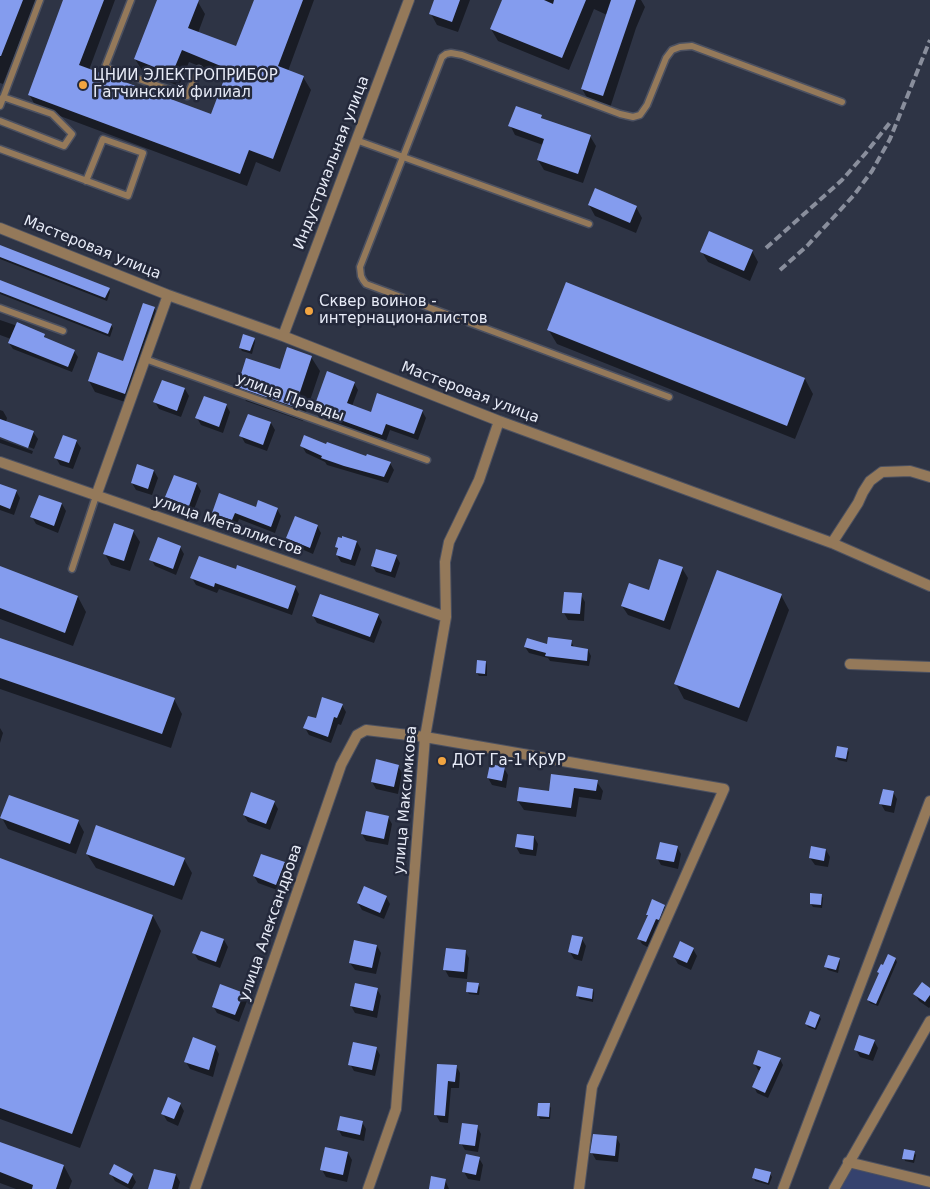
<!DOCTYPE html>
<html>
<head>
<meta charset="utf-8">
<style>
  body { margin:0 }
  canvas { display:block; background:#2e3445 }
</style>
</head>
<body>
<canvas width="930" height="1189"></canvas>
<script>
const context = document.querySelector('canvas').getContext('2d');
context.lineJoin = 'round';
function paint(path, color) {
  context.fillStyle = color;
  context.fill(path, 'evenodd');
}
function toPath(rows) {
  const path = new Path2D();
  for (const r of rows) {
    path.moveTo(r[0], r[1]);
    for (let i = 2; i < r.length; i += 2) path.lineTo(r[i], r[i + 1]);
  }
  return path;
}
function strokePath(path, color, width, dash) {
  context.strokeStyle = color;
  context.lineWidth = width;
  context.lineCap = dash ? 'butt' : 'round';
  context.setLineDash(dash || []);
  context.stroke(path);
}
function label(font, color, halo, rows, align = 'center') {
  context.font = font + ' "DejaVu Sans",sans-serif';
  context.lineWidth = 5;
  context.setLineDash([]);
  context.textBaseline = 'middle';
  context.strokeStyle = halo;
  context.fillStyle = color;
  for (const [text, x, y, turn = 0] of rows) {
    context.save();
    context.translate(x, y);
    context.rotate((+turn || 0) * Math.PI / 180);
    context.textAlign = isNaN(turn) ? turn : align;
    if (halo) context.strokeText(text, 0, 0);
    context.fillText(text, 0, 0);
    context.restore();
  }
}
paint(toPath([
  [845,1158,930,1179,930,1189,828,1189]
]), '#35426e');
paint(toPath([
  [0,0,36,0,3,84,0,83],
  [65,0,115,0,89,70,212,115,226,77,189,62,179,86,143,72,135,59,159,0,194,0,198,2,205,14,198,33,237,48,255,0,314,0,288,71,303,77,311,90,280,172,256,162,247,186,36,107,29,94],
  [436,0,470,0,458,32,437,25,431,14],
  [503,0,641,0,645,7,636,28,610,108,589,101,582,89,607,15,594,9,569,70,498,41,491,29],
  [541,116,543,120,590,136,596,146,583,183,544,170,538,160,543,145,515,135,510,125],
  [589,205,636,207,642,218,636,233,595,216],
  [0,246,109,289,110,292,107,301,0,259],
  [752,251,758,262,750,281,708,262,702,252],
  [0,281,111,325,113,328,110,337,0,294],
  [567,284,805,379,813,394,795,439,557,344,548,329],
  [154,308,161,319,131,404,95,392,89,381,124,362],
  [0,320,44,335,46,339,74,351,78,357,72,372,13,349,9,343,11,339,0,335],
  [254,339,255,342,252,354,242,351,240,348],
  [311,357,320,371,303,421,246,401,238,386,281,371],
  [354,383,358,390,352,406,371,414,422,411,426,418,418,440,390,430,386,441,319,417,315,410],
  [185,389,189,396,181,417,159,409,155,402],
  [226,405,230,412,223,433,201,425,197,418],
  [0,410,3,411,7,418,6,422,33,432,38,439,34,449,0,436],
  [271,423,275,430,267,451,245,443,241,436],
  [0,439,33,451,32,454,0,443],
  [76,441,81,448,73,469,60,465,56,458],
  [302,446,327,446,390,463,394,470,388,483,327,465,325,462,306,453],
  [138,466,154,471,158,478,152,495,136,490,132,483],
  [197,484,201,491,193,512,171,504,167,497],
  [0,485,16,491,20,498,14,515,0,510],
  [40,497,62,504,66,511,58,533,36,524,32,517],
  [257,509,277,509,281,516,275,533,239,519,236,527,218,520,213,513],
  [317,526,321,533,313,554,292,545,288,538],
  [133,531,140,542,130,571,111,565,105,554],
  [357,542,361,549,355,566,341,562,337,555,339,551,336,547],
  [180,547,184,554,176,575,155,566,151,559],
  [396,556,400,563,395,578,376,572,372,565],
  [0,568,78,597,86,612,73,646,0,619],
  [682,568,688,578,670,630,628,615,622,606,649,591],
  [236,570,295,587,299,594,292,615,219,589,217,593,196,585,192,578],
  [581,595,585,602,584,621,568,620,564,613],
  [781,595,789,610,747,722,684,699,676,684],
  [378,615,382,622,374,643,317,623,313,616],
  [0,639,174,699,182,714,171,748,0,689],
  [571,641,574,647,588,650,591,656,589,666,550,661,548,658,529,653,525,647,548,646],
  [486,662,487,665,487,676,479,676,477,673],
  [342,705,346,712,341,725,338,724,331,743,309,735,305,728],
  [0,728,3,733,0,743],
  [847,749,849,752,847,762,838,760,836,757],
  [398,766,402,773,398,794,376,789,372,782],
  [504,768,508,775,506,788,492,785,488,778],
  [597,782,603,791,601,800,579,797,576,817,524,810,518,801],
  [893,792,897,799,894,813,885,811,881,804],
  [274,802,278,809,270,830,248,822,244,815],
  [388,817,392,824,388,845,366,841,362,834],
  [2,818,78,821,84,832,76,854,8,829],
  [534,837,538,844,536,856,520,854,516,847],
  [677,847,681,854,678,869,661,865,657,858],
  [826,850,830,857,828,867,815,865,810,858],
  [87,854,184,859,192,873,182,900,96,868],
  [0,860,153,916,161,931,80,1148,0,1119],
  [284,863,288,870,280,891,258,883,254,876],
  [812,894,821,895,823,898,822,908,813,907,811,904],
  [386,897,390,904,384,919,362,910,358,903],
  [664,906,668,911,649,948,642,944,639,939,649,917,647,915],
  [582,939,586,946,582,961,574,959,570,952],
  [224,940,228,947,220,968,198,960,194,953],
  [377,946,381,953,376,974,355,970,350,963],
  [693,949,697,956,691,970,678,964,674,957],
  [465,951,469,958,467,979,449,977,445,970],
  [895,958,897,962,878,1006,870,1003,868,1000,884,966],
  [839,959,840,962,838,973,828,970,826,967],
  [478,984,480,987,479,995,469,994,467,991],
  [377,989,381,996,377,1018,355,1013,351,1006],
  [593,990,594,993,593,1002,579,999,578,996],
  [930,990,930,1007,929,1008,919,1001,915,994],
  [243,994,247,1001,239,1022,217,1013,213,1006],
  [819,1016,821,1019,816,1030,808,1027,807,1024],
  [874,1041,878,1048,873,1061,860,1057,856,1050],
  [215,1047,219,1054,213,1077,190,1069,186,1062],
  [376,1048,380,1055,375,1076,354,1071,350,1064],
  [780,1059,783,1065,768,1098,757,1093,754,1087,761,1071,758,1070,755,1064],
  [438,1065,456,1066,460,1073,459,1088,451,1088,448,1123,440,1122,436,1115],
  [169,1099,180,1104,184,1111,178,1126,167,1121,163,1114],
  [549,1105,551,1108,550,1119,540,1119,538,1115],
  [362,1122,366,1129,364,1141,342,1136,338,1129],
  [477,1127,481,1134,478,1152,465,1150,461,1143],
  [616,1137,620,1144,618,1162,596,1160,592,1153],
  [0,1143,64,1166,72,1181,69,1189,16,1189,0,1183],
  [914,1152,916,1155,914,1163,905,1161,904,1158],
  [348,1153,352,1160,347,1182,326,1177,322,1170],
  [479,1158,483,1165,480,1181,468,1179,464,1172],
  [111,1174,132,1175,136,1182,132,1189,130,1189,115,1181],
  [770,1174,772,1177,769,1185,755,1181,754,1178],
  [176,1175,180,1182,178,1189,149,1189],
  [445,1180,449,1189,430,1189]
]), '#0007');
paint(toPath([
  [0,0,23,0,1,56,0,56],
  [63,0,104,0,79,65,211,114,228,69,182,50,172,74,134,59,157,0,199,0,188,28,236,46,254,0,303,0,278,66,304,76,273,159,249,150,240,174,28,95],
  [434,0,460,0,452,22,429,14],
  [502,0,544,0,553,4,554,0,586,0,562,58,490,29],
  [611,0,636,0,603,96,581,89],
  [516,106,542,115,541,118,591,135,578,174,537,160,544,139,508,126],
  [595,188,637,206,630,223,588,205],
  [709,231,753,250,744,271,700,252],
  [0,245,110,288,105,298,0,257],
  [0,280,112,324,108,334,0,292],
  [566,282,805,378,787,426,547,330],
  [143,303,155,307,125,394,88,381,98,352,123,361],
  [17,322,45,334,44,337,75,350,68,367,8,343],
  [243,334,255,338,250,351,239,348],
  [287,347,312,356,295,407,237,387,246,358,280,369],
  [327,371,355,382,347,403,371,412,377,393,423,410,414,434,386,424,382,435,313,410],
  [162,380,185,388,177,411,153,402],
  [204,396,227,404,219,427,195,418],
  [248,414,271,422,263,445,239,436],
  [0,419,34,431,28,448,0,437],
  [63,435,77,440,69,463,54,458],
  [304,435,326,444,327,442,366,456,367,454,391,462,384,477,344,466,321,458,322,456,300,446],
  [137,464,154,470,148,489,131,483],
  [174,475,197,483,189,506,165,497],
  [0,484,17,490,10,509,0,505],
  [219,493,256,507,258,500,278,508,271,527,235,513,232,520,212,513],
  [39,495,62,503,54,526,30,517],
  [295,516,318,525,310,548,286,538],
  [114,523,134,530,124,561,103,554],
  [342,536,357,541,351,560,336,555,338,548,335,547,338,537,342,538],
  [158,537,181,546,173,569,149,560],
  [376,549,397,555,391,572,371,566],
  [199,556,236,569,237,565,296,586,288,609,215,583,214,587,190,578],
  [659,559,683,567,664,621,621,606,629,583,649,590],
  [0,566,78,596,65,633,0,608],
  [717,570,782,594,739,708,674,684],
  [564,592,582,593,580,614,562,613],
  [320,594,379,614,370,637,312,616],
  [548,637,572,640,571,646,588,649,587,661,545,656,546,653,524,647,527,638,547,644],
  [0,638,175,698,162,734,0,678],
  [477,660,486,661,485,674,476,673],
  [322,697,343,704,337,718,334,717,328,737,303,728,308,716,316,718],
  [837,746,848,748,846,759,835,757],
  [376,759,399,765,394,787,371,782],
  [490,764,505,767,502,781,487,778],
  [551,774,598,780,596,791,574,788,571,808,517,801,519,787,549,791],
  [883,789,894,791,891,806,879,804],
  [251,792,275,801,266,824,243,815],
  [9,795,79,820,70,844,0,818],
  [366,811,389,816,384,839,361,834],
  [96,825,185,858,174,886,86,854],
  [517,834,534,836,533,850,515,847],
  [660,842,678,846,674,862,656,859],
  [811,846,826,849,824,861,809,858],
  [261,854,285,862,276,885,253,876],
  [0,858,153,915,72,1134,0,1108],
  [364,886,387,896,380,913,357,903],
  [810,893,822,894,821,905,810,904],
  [652,899,665,905,659,920,656,919,646,942,637,939,648,915,646,915],
  [201,931,224,939,216,962,192,953],
  [572,935,583,937,578,955,568,952],
  [354,940,377,945,372,968,349,963],
  [680,941,694,948,687,963,673,957],
  [446,948,466,950,464,972,443,970],
  [888,954,896,958,876,1004,867,1000,879,973,877,972,881,964,883,965],
  [828,955,840,958,836,970,824,967],
  [467,982,479,983,477,993,466,992],
  [922,982,930,988,930,995,925,1002,913,994],
  [355,983,378,988,373,1011,350,1006],
  [220,984,244,993,235,1015,212,1007],
  [578,986,593,989,592,999,576,996],
  [810,1011,820,1015,815,1028,805,1024],
  [859,1035,875,1040,869,1055,854,1050],
  [193,1037,216,1046,209,1070,184,1062],
  [353,1042,377,1047,372,1070,348,1065],
  [758,1050,781,1058,765,1093,752,1087,761,1067,753,1064],
  [437,1064,457,1065,455,1082,448,1081,445,1116,434,1115],
  [168,1097,181,1103,174,1119,161,1114],
  [538,1103,550,1103,549,1117,537,1116],
  [340,1116,363,1121,360,1135,337,1130],
  [462,1123,478,1125,475,1146,459,1144],
  [593,1134,617,1136,615,1156,590,1153],
  [0,1142,64,1165,56,1189,32,1189,33,1185,0,1172],
  [325,1147,348,1152,343,1175,320,1170],
  [904,1149,915,1151,913,1160,902,1159],
  [466,1154,480,1157,476,1175,462,1172],
  [114,1164,133,1174,128,1184,109,1174],
  [755,1168,771,1172,768,1183,752,1178],
  [154,1169,176,1174,172,1189,148,1189],
  [431,1176,446,1179,444,1189,429,1189]
]), '#849cee');
const service = toPath([
  [131,0,105,67,187,96,199,69],
  [0,106,40,0],
  [0,121,64,146,72,134,52,114,3,97],
  [356,140,589,224],
  [0,149,128,196,143,153,103,139,86,181],
  [0,308,63,331],
  [145,359,427,460],
  [669,397,366,284,363,280,361,276,360,267,442,57,446,54,451,53,462,55,620,114,633,117,640,115,647,105,666,58,672,50,680,47,692,46,842,102],
  [72,569,96,496]
]);
const minor = toPath([
  [0,228,168,295,283,336,499,421,832,543,930,586],
  [283,336,409,0],
  [0,462,446,617],
  [96,496,168,295],
  [832,543,858,503,863,492,870,481,882,472,910,471,930,477],
  [850,664,930,667],
  [848,1162,930,1182],
  [195,1189,341,765,357,735,366,730,425,737,724,789,592,1087,579,1189],
  [368,1189,396,1109,425,737,446,617,445,562,449,542,479,480,499,421],
  [783,1189,930,801],
  [834,1189,930,1021]
]);
strokePath(service, '#4c5161', 9);
strokePath(minor, '#4c5161', 12);
strokePath(service, '#94795a', 6);
strokePath(minor, '#94795a', 10);
strokePath(toPath([
  [766,248,842,180,865,154,892,120],
  [780,270,807,246,832,219,854,195,872,171,890,139,930,40]
]), '#898e9c', 4, [8, 4]);
for (const [x, y, r, color] of [
  [83,85,5,"#f2a541"],
  [309,311,5,"#f2a541"],
  [442,761,5,"#f2a541"]
]) {
  const dot = new Path2D();
  dot.arc(x, y, r, 0, 2 * Math.PI);
  context.fillStyle = color;
  context.fill(dot);
  strokePath(dot, '#24293b', 2);
}
label('15px', '#e7ebf7', '#24293b', [
  ["ЦНИИ ЭЛЕКТРОПРИБОР",93,76],
  ["Гатчинский филиал",93,93],
  ["Сквер воинов -",319,302],
  ["интернационалистов",319,319],
  ["ДОТ Га-1 КрУР",452,761]
], 'left');
label('15px', '#e7ebf7', '#24293b', [
  ["Индустриальная улица",332,163,-69],
  ["Мастеровая улица",92,248,22],
  ["Мастеровая улица",470,393,21],
  ["улица Правды",290,398,20],
  ["улица Металлистов",228,526,19],
  ["улица Максимкова",406,800,-85],
  ["улица Александрова",271,923,-71]
]);
</script>
</body>
</html>
